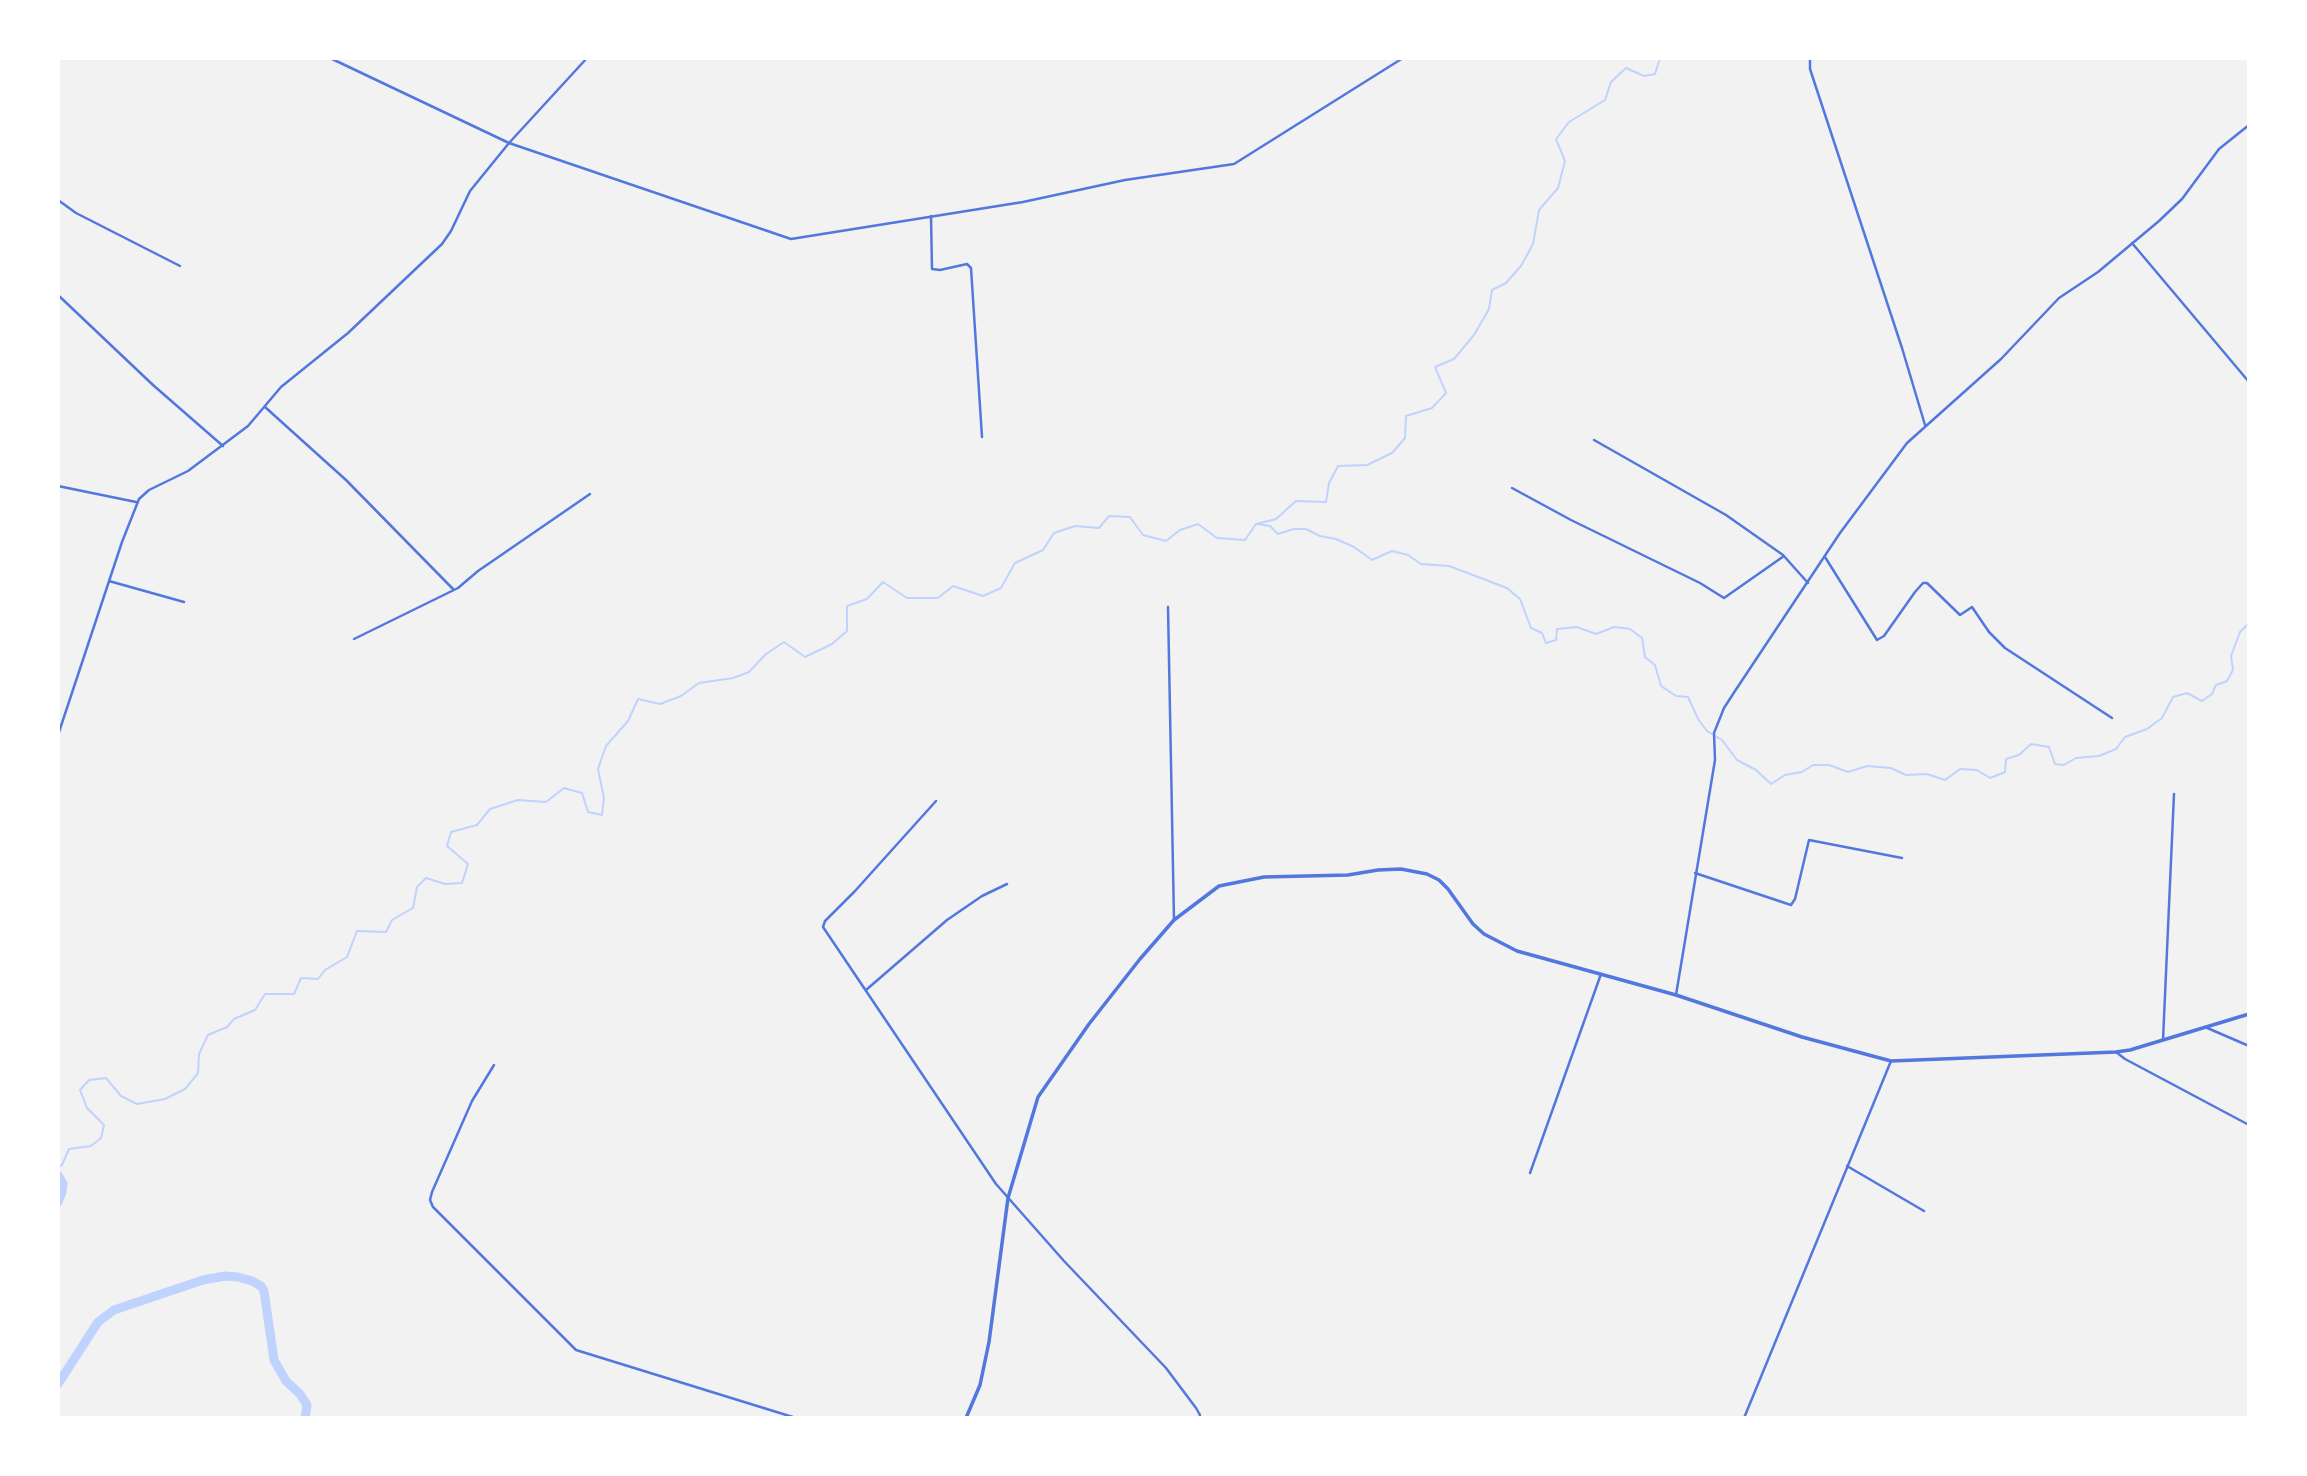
<!DOCTYPE html>
<html>
<head>
<meta charset="utf-8">
<style>
  body { margin:0 }
  #map { position:relative; width:2307px; height:1476px; overflow:hidden; background:#f2f2f2; font-family:"Times New Roman",serif }
  canvas { display:block }
  .frame { position:absolute; inset:0; border:60px solid #fff; pointer-events:none }
</style>
</head>
<body>
<div id="map">
<canvas width="2307" height="1476"></canvas>
<div class="frame"></div>
</div>
<script>
const context = document.querySelector('canvas').getContext('2d');
context.lineJoin = 'round';
function toPath(rows) {
  const path = new Path2D();
  for (const r of rows) {
    path.moveTo(r[0], r[1]);
    for (let i = 2; i < r.length; i += 2) path.lineTo(r[i], r[i + 1]);
  }
  return path;
}
function strokePath(path, color, width, dash) {
  context.strokeStyle = color;
  context.lineWidth = width;
  context.lineCap = dash ? 'butt' : 'round';
  context.setLineDash(dash || []);
  context.stroke(path);
}
strokePath(toPath([
  [1257,524,1270,526,1278,534,1294,529,1306,529,1320,536,1336,539,1354,547,1372,560,1392,551,1408,555,1421,564,1449,566,1507,588,1520,599,1531,628,1542,633,1546,643,1556,640,1557,629,1577,627,1596,634,1614,627,1630,629,1642,638,1645,657,1655,665,1661,686,1676,696,1688,697,1698,719,1707,731,1722,740,1737,760,1756,770,1771,784,1785,775,1802,772,1813,765,1829,765,1848,772,1867,766,1891,768,1906,775,1927,774,1945,780,1960,769,1977,770,1990,778,2005,772,2006,759,2019,755,2031,744,2049,747,2055,764,2064,765,2076,758,2099,756,2116,749,2125,737,2147,729,2162,718,2173,697,2187,693,2202,701,2212,694,2216,685,2227,681,2233,670,2231,656,2240,632,2249,623],
  [58,1167,62,1165,69,1149,91,1146,101,1138,104,1125,87,1108,80,1090,89,1080,106,1078,121,1096,137,1104,165,1099,185,1089,198,1073,199,1054,208,1035,227,1027,234,1019,255,1010,265,994,294,994,301,978,318,979,325,970,347,957,357,931,386,932,392,920,413,908,417,887,426,878,445,884,462,883,468,864,447,846,451,832,477,825,490,809,518,800,546,802,564,788,582,793,588,812,602,815,604,798,598,769,606,746,628,721,638,699,660,704,681,696,699,683,733,678,749,672,766,654,784,642,805,657,832,644,847,631,847,606,867,599,883,582,907,598,938,598,953,586,983,596,1001,588,1015,563,1043,550,1054,533,1075,526,1099,528,1109,516,1130,517,1143,535,1166,541,1180,530,1198,524,1217,538,1245,540,1256,524,1276,519,1296,501,1326,502,1329,483,1338,466,1367,465,1392,453,1405,438,1406,416,1432,408,1446,393,1435,367,1454,359,1474,335,1489,309,1492,290,1506,283,1521,266,1533,244,1539,210,1558,188,1565,161,1556,139,1569,122,1605,100,1611,82,1626,68,1644,76,1655,74,1660,58]
]), '#bfd3fe', 2);
strokePath(toPath([
  [58,1175,63,1184,62,1192,58,1202],
  [58,1384,98,1322,114,1310,203,1280,225,1276,238,1277,252,1281,261,1286,264,1291,274,1360,286,1381,300,1394,307,1405,305,1418]
]), '#bfd3fe', 9);
strokePath(toPath([
  [330,58,509,143,791,239,1023,202,1125,180,1234,164,1403,58],
  [1810,58,1810,69,1902,348,1925,425],
  [58,200,76,213,180,266],
  [931,216,932,269,940,270,967,264,971,268,982,437],
  [2132,243,2249,382],
  [58,295,153,385,223,446],
  [265,407,346,480,453,589],
  [1594,440,1726,515,1783,555,1808,583],
  [58,486,136,502],
  [1512,488,1571,520,1700,583,1724,598,1784,556],
  [1825,557,1877,640,1884,636,1915,592,1923,583,1927,583,1960,615,1972,607,1989,632,2005,648,2112,718],
  [109,581,184,602],
  [1168,607,1174,920],
  [354,639,458,588,478,571,590,494],
  [58,735,122,542,139,499,149,490,188,471,248,426,281,387,348,333,442,244,451,231,470,191,509,143,587,58],
  [936,801,855,891,825,921,823,927,996,1184,1064,1261,1166,1368,1196,1408,1200,1415,1199,1418],
  [1695,873,1791,905,1795,899,1809,840,1902,858],
  [866,990,947,920,982,896,1007,884],
  [1676,995,1715,760,1714,733,1724,708,1735,691,1840,533,1907,443,2001,359,2059,298,2098,272,2159,221,2182,199,2219,149,2249,125],
  [2205,1027,2249,1046],
  [2163,1040,2174,794],
  [2116,1052,2125,1059,2249,1125],
  [494,1065,472,1101,432,1192,430,1200,433,1207,576,1350,796,1418],
  [1847,1166,1924,1211],
  [1530,1173,1601,974],
  [1744,1418,1891,1061]
]), '#5277de', 2.5);
strokePath(toPath([
  [966,1418,980,1385,989,1342,1008,1198,1038,1097,1089,1024,1140,959,1174,920,1219,886,1264,877,1348,875,1378,870,1401,869,1427,874,1439,880,1448,889,1473,924,1484,934,1517,951,1676,995,1802,1037,1891,1061,2116,1052,2130,1050,2249,1014]
]), '#5277de', 3.5);
</script>
</body>
</html>
